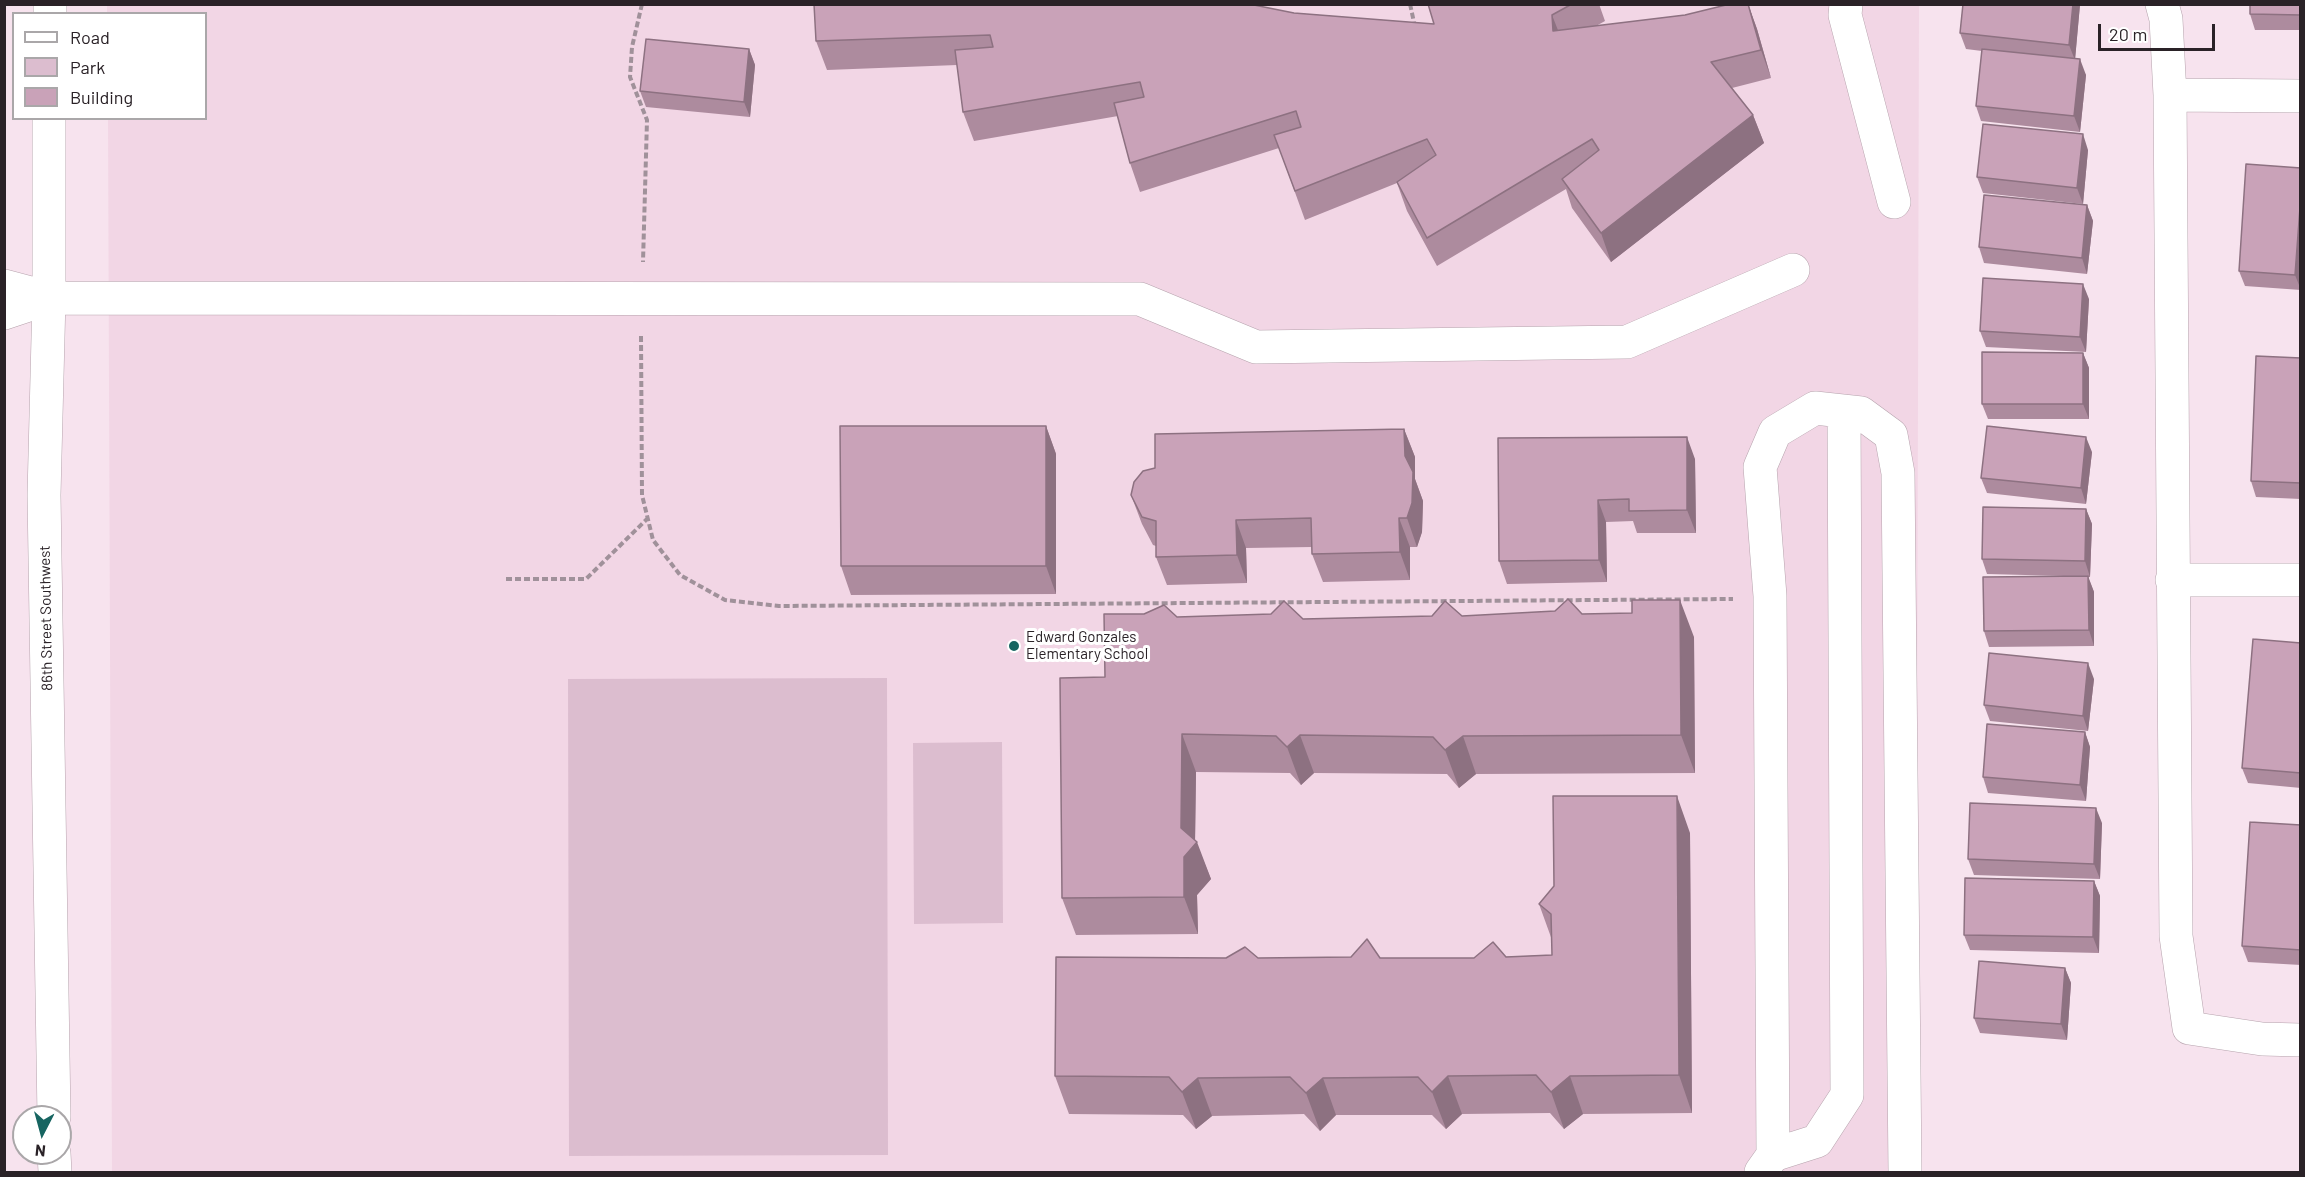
<!DOCTYPE html>
<html>
<head>
<meta charset="utf-8">
<style>
  body { margin:0 }
  #map { position:relative; width:2305px; height:1177px; overflow:hidden; background:#f7e3ee; font-family:Barlow,sans-serif }
  canvas { display:block }
  .frame { position:absolute; inset:0; border:6px solid #2a2227; pointer-events:none }
  .legend { position:absolute; left:12px; top:12px; width:195px; height:108px; box-sizing:border-box; background:#fff; border:2px solid #aaa7a9; margin:0; padding:8px 10px; list-style:none; font-size:18px; color:#2a2227 }
  .legend li { display:flex; align-items:center; gap:12px; height:30px }
  .legend b { width:30px; border:2px solid #aaa7a9 }
  .north { position:absolute; left:12px; top:1105px; width:60px; height:60px; box-sizing:border-box; background:#fff; border:2px solid #aaa7a9; border-radius:50%; rotate:186deg; font-size:16px; font-weight:700; line-height:24px; text-align:center; color:#2a2227 }
  .north::after { content:''; display:block; margin:auto; width:21px; height:27px; background:#176561; clip-path:polygon(50% 0,100% 100%,50% 72%,0 100%) }
  .scale { position:absolute; left:2098px; top:24px; width:117px; height:27px; box-sizing:border-box; border:3px solid #2a2227; border-top:0; padding-left:8px; font-size:18px; line-height:21px; white-space:nowrap; color:#2a2227; -webkit-text-stroke:4px #fff; paint-order:stroke }
</style>
</head>
<body>
<div id="map">
<canvas width="2305" height="1177"></canvas>
<div class="frame"></div>
<ul class="legend">
<li><b style="height:8px;background:#fff"></b>Road</li>
<li><b style="height:16px;background:#dcbdcf"></b>Park</li>
<li><b style="height:16px;background:#c9a2b8"></b>Building</li>
</ul>
<div class="north">N</div>
<div class="scale">20 m</div>
</div>
<script>
const context = document.querySelector('canvas').getContext('2d');
context.lineJoin = 'round';
function paint(path, color) {
  context.fillStyle = color;
  context.fill(path, 'evenodd');
}
function toPath(rows) {
  const path = new Path2D();
  for (const r of rows) {
    path.moveTo(r[0], r[1]);
    for (let i = 2; i < r.length; i += 2) path.lineTo(r[i], r[i + 1]);
  }
  return path;
}
function strokePath(path, color, width, dash) {
  context.strokeStyle = color;
  context.lineWidth = width;
  context.lineCap = dash ? 'butt' : 'round';
  context.setLineDash(dash || []);
  context.stroke(path);
}
function label(font, color, halo, rows, align = 'center') {
  context.font = font + ' Barlow,sans-serif';
  context.lineWidth = 6;
  context.setLineDash([]);
  context.textBaseline = 'middle';
  context.strokeStyle = halo;
  context.fillStyle = color;
  for (const [text, x, y, turn = 0] of rows) {
    context.save();
    context.translate(x, y);
    context.rotate((+turn || 0) * Math.PI / 180);
    context.textAlign = isNaN(turn) ? turn : align;
    if (halo) context.strokeText(text, 0, 0);
    context.fillText(text, 0, 0);
    context.restore();
  }
}
paint(toPath([
  [107,5,1919,5,1916,1172,112,1172,108,119,206,118,206,14,107,13]
]), '#f2d6e5');
paint(toPath([
  [887,678,888,1155,569,1156,568,679],
  [1002,742,1003,923,914,924,913,743]
]), '#dcbdcf');
const minor = toPath([
  [1846,4,1845,15,1894,202],
  [2162,4,2166,19,2170,95,2176,936,2189,1028,2262,1039,2300,1040],
  [50,14,50,4],
  [2170,95,2300,96],
  [49,118,49,298,44,495,54,1117],
  [4,286,49,298,1140,299,1256,347,1627,342,1793,270],
  [4,313,49,298],
  [2172,580,2300,580],
  [54,1153,55,1172],
  [1773,1155,1817,1141,1847,1095,1844,411],
  [1761,1172,1773,1155,1770,596,1760,467,1775,432,1815,408,1861,413,1891,435,1898,473,1905,1172]
]);
strokePath(minor, '#b6a3ad', 34);
strokePath(toPath([
  [642,4,632,47,630,77,647,120,643,262],
  [1410,4,1415,27],
  [641,336,642,495,653,540,680,575,725,600,779,606,1733,599],
  [506,579,586,579,647,519]
]), '#a0919a', 4, [6, 3]);
strokePath(minor, '#fff', 33);
paint(toPath([
  [1428,4,1599,4,1605,21,1596,26,1685,15,1748,4,1757,29,1771,78,1732,88,1753,115,1764,143,1611,262,1572,208,1566,189,1437,266,1407,211,1397,183,1305,220,1279,148,1140,192,1130,163,1118,116,974,141,963,112,957,65,827,70,816,41,1294,13,1434,24],
  [1963,4,2080,4,2075,59,2086,75,2080,132,1981,121,1976,106,1982,51,1966,49,1960,33],
  [2301,4,2301,30,2255,30,2250,14],
  [749,49,755,65,750,117,646,107,640,91],
  [2088,150,2083,204,1983,193,1977,177],
  [2301,168,2301,290,2245,286,2239,271],
  [2087,205,2093,221,2087,274,1984,263,1979,247],
  [2089,299,2086,352,1986,347,1980,331],
  [2083,353,2089,368,2089,419,1988,419,1982,404],
  [2301,358,2301,499,2256,497,2251,481],
  [1046,426,1056,454,1056,594,851,595,841,566],
  [1404,429,1415,457,1415,479,1423,501,1422,532,1417,547,1410,547,1410,580,1323,582,1312,554,1312,547,1246,548,1247,583,1167,585,1156,557,1156,546,1153,545,1142,524,1131,495],
  [1498,438,1695,459,1696,533,1637,533,1633,521,1606,522,1607,582,1507,584,1499,561],
  [2092,452,2086,504,1987,493,1981,478],
  [2086,509,2092,524,2090,577,2088,577,2094,592,2094,646,1989,647,1984,631,2064,576,1987,574,1982,559],
  [1582,614,1694,637,1695,773,1476,774,1459,788,1447,774,1314,773,1301,785,1290,773,1196,772,1195,840,1211,879,1197,895,1198,934,1076,935,1062,898,1105,677,1177,617,1303,619],
  [2301,643,2301,788,2248,783,2242,768],
  [2094,679,2088,731,1990,721,1984,705],
  [2085,732,2090,747,2086,801,1988,793,1983,777],
  [2102,823,2100,879,1974,875,1968,859],
  [2301,825,2301,965,2248,962,2242,946],
  [1690,833,1692,1113,1583,1114,1564,1129,1550,1113,1462,1114,1446,1129,1432,1115,1336,1115,1320,1131,1304,1114,1212,1116,1196,1129,1183,1115,1069,1114,1055,1076,1258,958,1474,958,1552,955,1552,940,1539,904],
  [2094,881,2100,896,2099,953,1970,950,1964,935],
  [2065,968,2071,983,2067,1040,1980,1033,1974,1018]
]), '#ad8b9e');
paint(toPath([
  [1748,4,1757,29,1771,78,1761,50],
  [2073,4,2080,4,2080,5,2075,60,2069,45],
  [1552,15,1563,43,1553,31],
  [749,49,755,65,750,117,744,102],
  [2080,59,2086,75,2080,132,2074,116],
  [1753,115,1764,143,1611,262,1601,233],
  [2083,134,2088,150,2083,204,2077,188],
  [2301,194,2301,290,2295,275],
  [2087,205,2093,221,2087,274,2082,258],
  [2083,284,2089,299,2086,352,2080,337],
  [2083,353,2089,368,2089,419,2083,404],
  [1046,426,1056,454,1056,594,1046,566],
  [1404,429,1415,457,1415,479,1423,501,1422,532,1417,547,1407,518],
  [1687,437,1695,459,1696,533,1687,510],
  [2086,437,2092,452,2086,504,2081,488],
  [1598,500,1606,522,1607,582,1599,560],
  [2086,509,2092,524,2090,577,2085,561],
  [1399,518,1410,547,1410,580,1400,552],
  [1236,520,1246,548,1247,583,1237,555],
  [2088,576,2094,592,2094,646,2089,630],
  [1680,600,1694,637,1695,773,1681,735],
  [2088,663,2094,679,2088,731,2083,716],
  [2085,732,2090,747,2086,801,2080,785],
  [1182,734,1196,772,1195,844,1197,842,1211,879,1197,895,1198,934,1184,897,1181,828],
  [1300,735,1314,773,1301,785,1287,747],
  [1463,736,1476,774,1459,788,1445,750],
  [1677,796,1690,833,1692,1113,1679,1075],
  [2096,808,2102,823,2100,879,2094,864],
  [2094,881,2100,896,2099,953,2093,937],
  [2065,968,2071,983,2067,1040,2061,1024],
  [1448,1076,1462,1114,1446,1129,1432,1092],
  [1570,1076,1583,1114,1564,1129,1551,1092],
  [1198,1078,1212,1116,1196,1129,1182,1092],
  [1323,1078,1336,1115,1320,1131,1306,1093]
]), '#8d7181');
const building = toPath([
  [814,4,1249,4,1294,13,1434,24,1428,4,1572,4,1552,15,1553,31,1685,15,1730,4,1748,4,1761,50,1711,62,1753,115,1601,233,1562,179,1599,150,1592,139,1427,238,1397,182,1436,155,1427,139,1295,191,1274,135,1301,127,1296,111,1130,163,1114,103,1144,97,1140,82,963,112,955,50,993,47,990,35,816,41,814,4],
  [1963,4,2073,4,2069,45,1960,33,1963,4],
  [2250,4,2301,4,2301,15,2250,14,2250,4],
  [646,39,749,49,744,102,640,91,646,39],
  [1982,49,2080,59,2074,116,1976,106,1982,49],
  [1983,124,2083,134,2077,188,1977,177,1983,124],
  [2246,164,2301,168,2301,194,2295,275,2239,271,2246,164],
  [1984,195,2087,205,2082,258,1979,247,1984,195],
  [1983,278,2083,284,2080,337,1980,331,1983,278],
  [1982,352,2083,353,2083,404,1982,404,1982,352],
  [2256,356,2301,358,2301,483,2251,481,2256,356],
  [840,426,1046,426,1046,566,841,566,840,426],
  [1987,426,2086,437,2081,488,1981,478,1987,426],
  [1404,429,1405,456,1413,472,1412,503,1407,518,1399,518,1400,552,1312,554,1311,518,1236,520,1237,555,1156,557,1156,521,1142,517,1131,495,1134,482,1143,471,1155,468,1155,434,1404,429],
  [1687,437,1687,510,1629,511,1629,499,1598,500,1599,560,1499,561,1498,438,1687,437],
  [1983,507,2086,509,2085,561,1982,559,1983,507],
  [2088,576,2089,630,1984,631,1983,577,2088,576],
  [1568,599,1582,614,1632,613,1632,600,1680,600,1681,735,1463,736,1445,750,1433,737,1300,735,1287,747,1276,736,1182,734,1181,828,1197,842,1184,857,1184,897,1062,898,1060,678,1105,677,1104,614,1144,614,1164,605,1177,617,1271,614,1284,601,1303,619,1432,616,1445,601,1462,616,1555,611,1568,599],
  [2253,639,2301,643,2301,773,2242,768,2253,639],
  [1989,653,2088,663,2083,716,1984,705,1989,653],
  [1987,724,2085,732,2080,785,1983,777,1987,724],
  [1553,796,1677,796,1679,1075,1570,1076,1551,1092,1536,1075,1448,1076,1432,1092,1418,1077,1323,1078,1306,1093,1290,1077,1198,1078,1182,1092,1169,1077,1055,1076,1056,957,1226,958,1245,947,1258,958,1351,957,1367,939,1380,958,1474,958,1493,942,1506,957,1552,955,1551,914,1539,904,1554,886,1553,796],
  [1970,803,2096,808,2094,864,1968,859,1970,803],
  [2250,822,2301,825,2301,950,2242,946,2250,822],
  [1965,878,2094,881,2093,937,1964,935,1965,878],
  [1979,961,2065,968,2061,1024,1974,1018,1979,961]
]);
paint(building, '#c9a2b8');
strokePath(building, '#8d7181', 1.5);
for (const [x, y, r, color] of [
  [1014,646,6,"#176561"]
]) {
  const dot = new Path2D();
  dot.arc(x, y, r, 0, 2 * Math.PI);
  context.fillStyle = color;
  context.fill(dot);
  strokePath(dot, '#fff', 2);
}
label('15px', '#2a2227', '#fff', [
  ["86th Street Southwest",46,618,-91]
]);
label('15px', '#2a2227', '#fff', [
  ["Edward Gonzales",1026,637],
  ["Elementary School",1026,654]
], 'left');
</script>
</body>
</html>
